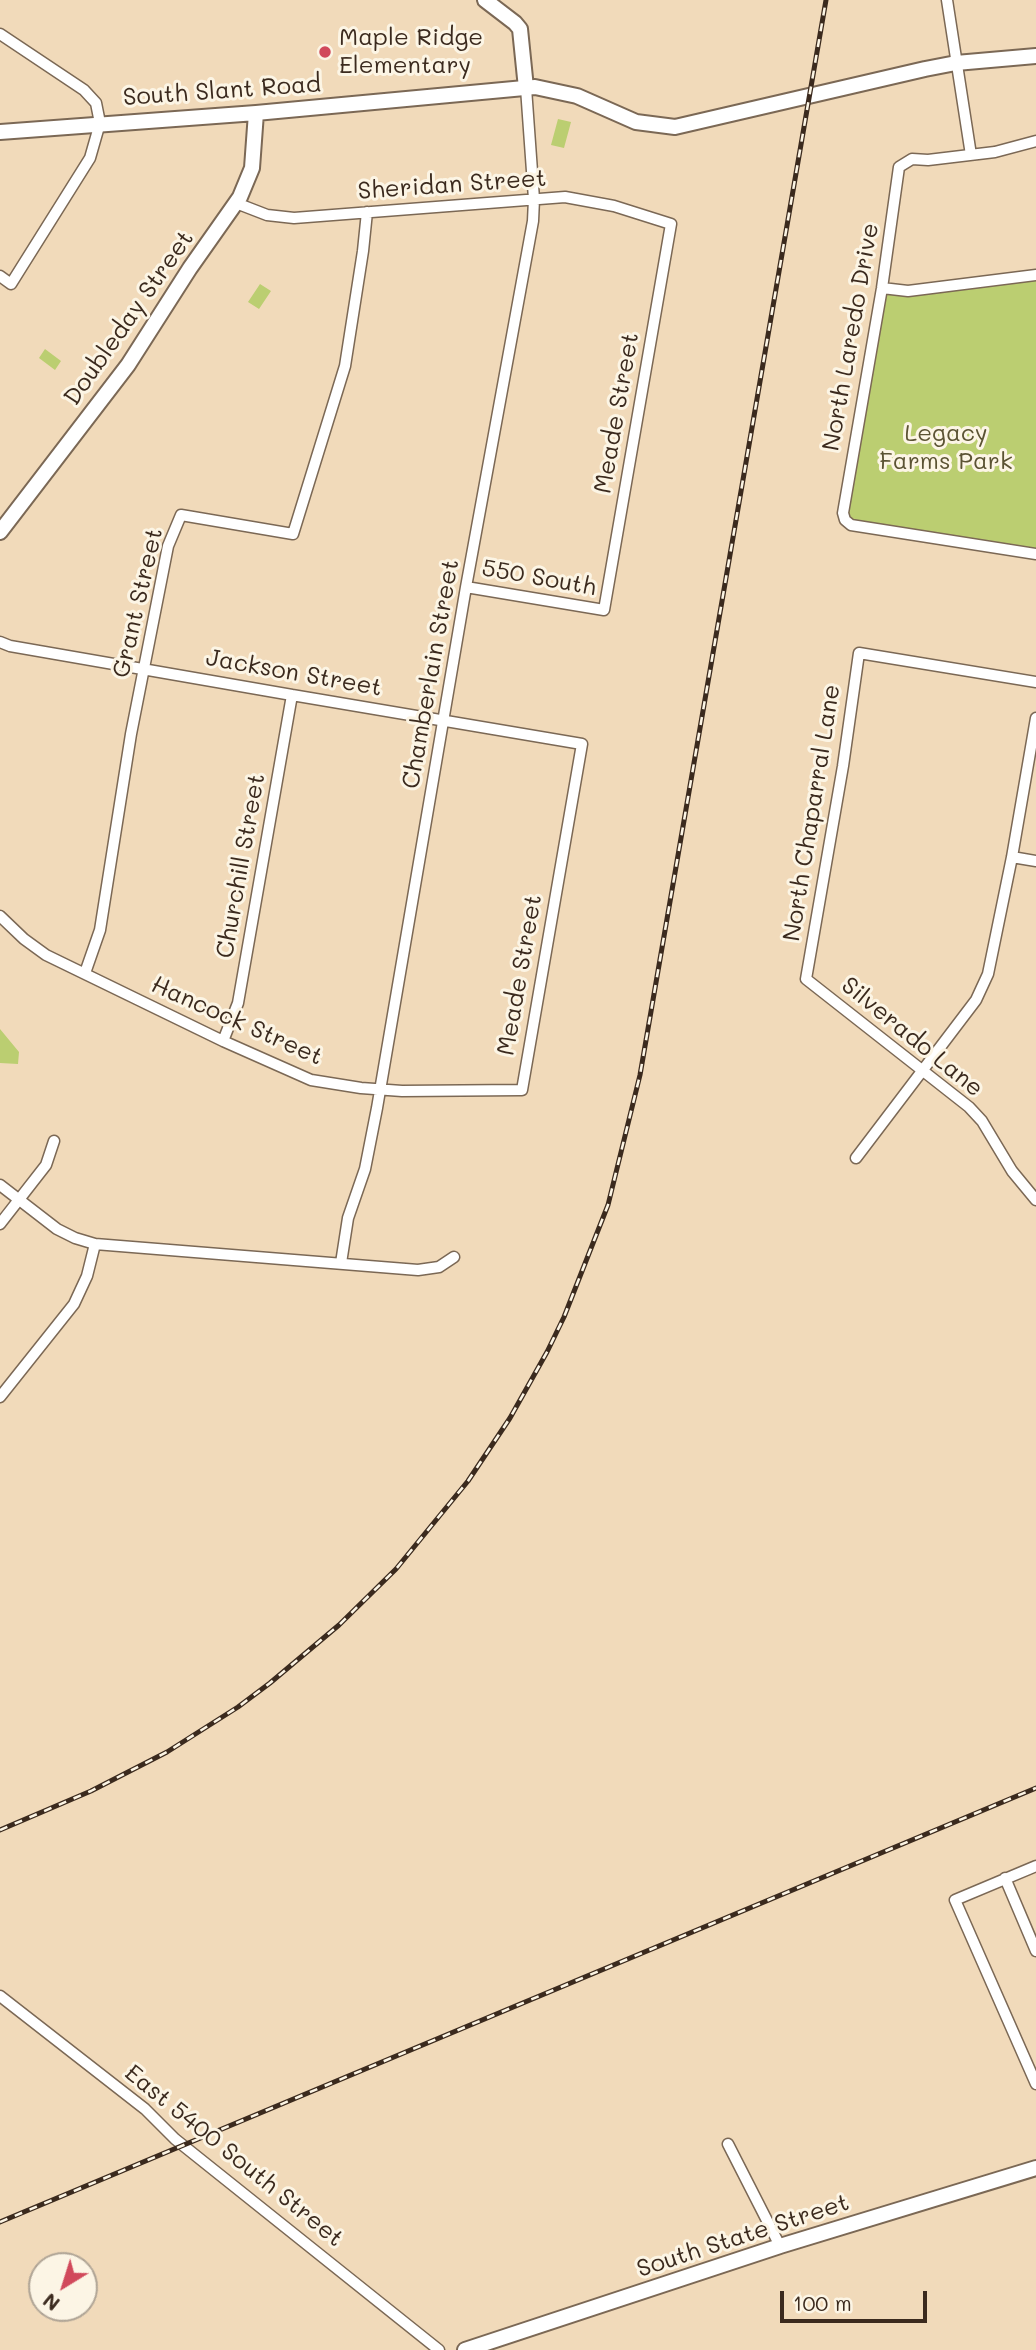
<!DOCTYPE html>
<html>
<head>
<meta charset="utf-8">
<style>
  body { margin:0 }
  #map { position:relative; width:1036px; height:2350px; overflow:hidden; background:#f1daba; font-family:Mali,sans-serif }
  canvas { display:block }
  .north { position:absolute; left:28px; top:2252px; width:70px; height:70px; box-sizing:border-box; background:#fcf5e5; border:2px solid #afa495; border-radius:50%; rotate:218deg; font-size:19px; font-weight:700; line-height:28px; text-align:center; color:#3b2a1e }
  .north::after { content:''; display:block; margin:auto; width:24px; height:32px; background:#d1495b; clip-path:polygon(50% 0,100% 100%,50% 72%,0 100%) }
  .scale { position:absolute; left:780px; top:2291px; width:147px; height:32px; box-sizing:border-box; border:4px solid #3b2a1e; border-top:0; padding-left:9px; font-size:21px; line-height:24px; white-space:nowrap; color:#3b2a1e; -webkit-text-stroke:5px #fcf5e5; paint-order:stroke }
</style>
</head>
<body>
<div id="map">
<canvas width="1036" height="2350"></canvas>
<div class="north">N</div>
<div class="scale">100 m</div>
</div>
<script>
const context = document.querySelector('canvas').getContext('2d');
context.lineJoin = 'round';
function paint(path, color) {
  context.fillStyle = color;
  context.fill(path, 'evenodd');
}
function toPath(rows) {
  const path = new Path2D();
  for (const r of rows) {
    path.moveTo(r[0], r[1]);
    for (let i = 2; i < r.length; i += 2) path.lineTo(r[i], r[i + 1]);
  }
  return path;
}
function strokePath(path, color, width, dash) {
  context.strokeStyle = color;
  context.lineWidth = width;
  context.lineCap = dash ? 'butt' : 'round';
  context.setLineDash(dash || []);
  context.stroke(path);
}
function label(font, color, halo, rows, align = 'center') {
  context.font = font + ' Mali,sans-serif';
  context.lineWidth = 6;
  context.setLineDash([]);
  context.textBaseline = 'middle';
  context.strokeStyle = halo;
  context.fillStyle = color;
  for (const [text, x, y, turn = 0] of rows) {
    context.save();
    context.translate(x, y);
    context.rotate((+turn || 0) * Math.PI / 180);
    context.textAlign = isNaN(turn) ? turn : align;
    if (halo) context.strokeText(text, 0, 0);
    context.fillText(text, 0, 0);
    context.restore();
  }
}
paint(toPath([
  [558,119,571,122,564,148,551,145],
  [1036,275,1036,554,845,520,882,288,908,291],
  [260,284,271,291,259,309,248,302],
  [45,349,61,361,55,370,39,358],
  [0,1029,19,1052,18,1064,0,1063]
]), '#bbce71');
const street = toPath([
  [947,0,971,155],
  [0,34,84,90,96,103,100,123,90,158,21,268,11,284,0,276],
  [1036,141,995,152,928,160,912,159,899,167,882,288,843,513,845,520,851,525,1036,554],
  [236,203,267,215,294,218,565,197,614,206,671,224,604,610,466,587],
  [882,288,908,291,1036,275],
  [0,642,10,646,292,695,582,744,522,1090,402,1091,361,1088,311,1080,223,1041,46,955,24,939,0,916],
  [1036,682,859,653,843,766,806,979,969,1107,982,1121,1012,1171,1036,1200],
  [1012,857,1036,861],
  [85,973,100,930,131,734,168,546,181,515,293,534,345,366,363,251,367,212],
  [223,1041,238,1003,292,695],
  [856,1158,976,1000,988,974,1012,857,1036,718],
  [0,1185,57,1229,75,1238,95,1244,418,1270,439,1267,454,1257],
  [0,1224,46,1165,54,1141],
  [341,1263,348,1218,365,1169,377,1108,466,587,533,221,534,199,526,88],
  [0,1397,74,1304,87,1276,95,1244],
  [1036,1866,955,1900,1036,2084],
  [1005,1878,1036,1951],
  [0,1996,145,2109,175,2139,439,2350],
  [728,2144,780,2246]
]);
const secondary = toPath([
  [485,0,515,23,520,29,526,88],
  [0,132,256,113,535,87,577,96,636,122,675,127,925,69,956,63,1036,56],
  [0,532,128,365,190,268,240,197,252,168,256,113],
  [465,2350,780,2246,1036,2168]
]);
strokePath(street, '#7b6855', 13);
strokePath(secondary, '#7b6855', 18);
strokePath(street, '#fff', 10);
strokePath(secondary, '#fff', 14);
const rail = toPath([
  [0,1830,91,1791,167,1752,238,1707,270,1683,339,1625,396,1569,468,1481,510,1418,547,1352,564,1317,608,1205,640,1075,826,0],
  [0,2222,1036,1788]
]);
strokePath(rail, '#3b2a1e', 5);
strokePath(rail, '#fcf5e5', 2.5, [8]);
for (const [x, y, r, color] of [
  [325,52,7,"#d1495b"]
]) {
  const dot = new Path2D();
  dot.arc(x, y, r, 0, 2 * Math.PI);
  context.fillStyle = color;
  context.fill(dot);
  strokePath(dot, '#fcf5e5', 2.5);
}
label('24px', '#3b2a1e', '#fcf5e5', [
  ["Maple Ridge",339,38],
  ["Elementary",339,66]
], 'left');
label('24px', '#3b2a1e', '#fcf5e5', [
  ["South Slant Road",222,91,-4],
  ["Sheridan Street",452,185,-4],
  ["Doubleday Street",129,318,-55],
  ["North Laredo Drive",851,337,-80],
  ["Meade Street",617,413,-80],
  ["550 South",539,578,10],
  ["Grant Street",138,603,-77],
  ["Jackson Street",294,673,10],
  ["Chamberlain Street",431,674,-80],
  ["North Chaparral Lane",812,813,-81],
  ["Churchill Street",241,866,-80],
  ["Meade Street",520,975,-80],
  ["Hancock Street",237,1021,24],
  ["Silverado Lane",912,1037,39],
  ["East 5400 South Street",234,2156,39],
  ["South State Street",743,2236,-18]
]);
label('24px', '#5b5333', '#fcf5e5', [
  ["Legacy",946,434],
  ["Farms Park",946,462]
]);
</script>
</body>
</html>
